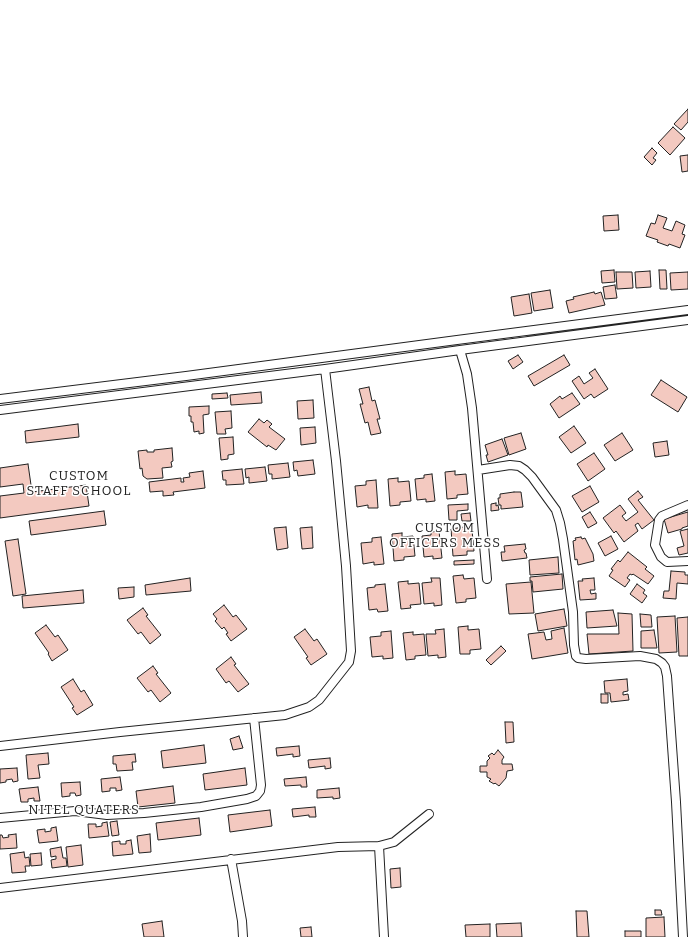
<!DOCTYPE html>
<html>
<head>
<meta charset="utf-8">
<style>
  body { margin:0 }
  canvas { display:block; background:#fff }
</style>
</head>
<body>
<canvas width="688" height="937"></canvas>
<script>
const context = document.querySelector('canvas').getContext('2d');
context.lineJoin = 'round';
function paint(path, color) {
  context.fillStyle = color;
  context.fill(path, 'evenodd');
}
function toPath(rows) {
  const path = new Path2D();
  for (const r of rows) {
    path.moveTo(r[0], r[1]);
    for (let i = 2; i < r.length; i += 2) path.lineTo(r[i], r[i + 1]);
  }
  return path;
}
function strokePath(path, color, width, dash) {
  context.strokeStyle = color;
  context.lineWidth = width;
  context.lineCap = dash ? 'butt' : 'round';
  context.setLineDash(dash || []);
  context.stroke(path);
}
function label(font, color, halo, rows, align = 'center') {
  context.font = font + ' Bitter,serif';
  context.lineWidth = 3;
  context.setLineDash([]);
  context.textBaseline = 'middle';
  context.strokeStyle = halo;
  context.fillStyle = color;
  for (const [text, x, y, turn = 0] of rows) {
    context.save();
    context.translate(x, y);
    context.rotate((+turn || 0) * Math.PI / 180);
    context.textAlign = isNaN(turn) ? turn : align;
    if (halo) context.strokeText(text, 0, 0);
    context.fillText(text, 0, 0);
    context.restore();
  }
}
const building = toPath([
  [688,109,688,122,681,130,674,124,688,109],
  [673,127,685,138,670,155,658,143,673,127],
  [652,148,657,153,653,158,656,160,652,165,644,157,652,148],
  [688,155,688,171,682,172,680,156,688,155],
  [618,215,619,230,604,231,603,216,618,215],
  [658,215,667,218,663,228,672,231,676,221,685,225,682,234,685,235,680,248,669,244,668,246,657,242,658,240,646,236,651,223,655,224,658,215],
  [614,270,615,282,602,283,601,271,614,270],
  [659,270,666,270,667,289,660,289,659,270],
  [650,271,651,287,636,288,635,272,650,271],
  [616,272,632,272,633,288,617,289,616,272],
  [688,272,688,289,671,290,670,273,688,272],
  [615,285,617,298,605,299,603,287,615,285],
  [550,290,553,308,534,311,531,293,550,290],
  [594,292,595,294,601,292,605,305,569,313,566,301,574,299,573,297,594,292],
  [529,294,532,313,514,316,511,297,529,294],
  [518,355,523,362,513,369,508,361,518,355],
  [564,355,570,365,534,386,528,376,564,355],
  [595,369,608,389,594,398,591,394,584,399,572,381,579,376,584,384,593,378,589,373,595,369],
  [661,380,687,397,678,412,651,395,661,380],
  [369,387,372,401,375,400,380,419,377,419,381,433,371,435,368,422,365,423,360,404,363,404,359,389,369,387],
  [261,392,262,403,231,405,230,395,261,392],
  [227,393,228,398,212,399,212,394,227,393],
  [572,393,580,404,559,418,550,404,560,396,562,399,572,393],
  [313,400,314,418,298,419,297,401,313,400],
  [209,406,209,414,203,415,204,433,199,434,199,431,194,432,193,422,191,422,191,416,189,416,189,407,209,406],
  [231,411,232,428,225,429,226,434,217,434,215,412,231,411],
  [259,419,264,423,267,420,272,424,269,427,285,439,276,450,268,445,267,447,248,432,259,419],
  [78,424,79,437,26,443,25,431,78,424],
  [574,426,586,443,571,453,559,437,574,426],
  [315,427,316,443,301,445,300,428,315,427],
  [521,433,526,449,509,455,504,438,521,433],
  [622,433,633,450,615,461,604,445,622,433],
  [233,437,234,454,228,455,228,459,221,460,219,438,233,437],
  [502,439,508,455,488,462,486,455,488,455,485,445,502,439],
  [667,441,669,455,655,457,653,443,667,441],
  [172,448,173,461,171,462,172,467,162,468,163,478,147,479,143,476,142,468,140,469,138,451,147,450,147,452,154,452,154,450,172,448],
  [594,453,605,469,588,481,577,464,594,453],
  [313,460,315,474,298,476,297,470,294,471,293,462,313,460],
  [288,463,290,477,272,479,272,474,269,474,268,465,288,463],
  [28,464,32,492,86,485,89,506,0,518,0,496,24,493,23,484,0,487,0,468,28,464],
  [265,467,267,481,249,483,249,477,246,478,245,469,265,467],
  [242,469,244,484,226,485,226,480,223,480,222,471,242,469],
  [203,471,205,488,173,492,174,495,163,496,163,491,150,492,149,482,181,478,181,482,184,482,183,478,190,477,189,473,203,471],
  [455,471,455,475,466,474,468,494,457,495,457,498,447,499,445,472,455,471],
  [432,474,435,501,426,502,426,499,417,500,415,479,424,478,424,475,432,474],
  [398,478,398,482,409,481,411,501,400,502,400,505,390,506,388,479,398,478],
  [376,480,378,508,368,508,368,505,357,507,355,486,366,485,366,481,376,480],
  [590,486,599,502,582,512,572,496,590,486],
  [638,491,643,497,638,500,654,520,642,529,638,523,635,525,638,531,624,542,616,531,614,533,603,518,620,505,626,513,622,516,626,521,638,512,628,499,638,491],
  [514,492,521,492,523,507,501,509,501,505,499,505,498,498,500,498,500,494,514,492],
  [496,503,496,506,498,505,499,510,491,511,491,504,496,503],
  [468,504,468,510,457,511,457,520,449,520,448,505,468,504],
  [104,511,106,525,31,535,29,521,104,511],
  [590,512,597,523,588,528,582,517,590,512],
  [688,512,688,526,682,528,682,529,668,533,664,519,688,512],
  [470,513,471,521,462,521,461,514,470,513],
  [286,527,288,548,277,550,274,528,286,527],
  [312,527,313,548,302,549,300,528,312,527],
  [464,527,464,531,472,530,474,551,467,551,467,555,453,556,451,529,464,527],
  [688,529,688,553,679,555,677,548,684,546,680,531,688,529],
  [439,531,442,558,433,559,433,556,424,557,422,536,431,535,431,532,439,531],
  [402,533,402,537,413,536,415,556,404,557,404,560,394,561,392,534,402,533],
  [611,536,618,549,605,556,598,543,611,536],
  [381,537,384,564,374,565,374,562,363,564,361,543,372,542,372,538,381,537],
  [581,537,582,539,585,538,593,554,594,561,578,565,577,559,575,560,573,541,576,540,575,538,581,537],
  [18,539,26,594,13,596,5,541,18,539],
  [525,544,526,549,524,550,525,553,526,553,527,558,502,561,501,552,505,552,504,546,525,544],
  [628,552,647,567,645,569,654,576,648,584,633,574,632,575,630,574,627,578,630,580,625,587,609,576,613,570,611,569,618,560,620,562,628,552],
  [558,557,559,573,530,575,529,560,558,557],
  [474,560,474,564,454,565,454,561,474,560],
  [671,571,685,572,685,575,688,575,688,584,677,583,676,599,663,598,664,591,669,591,671,571],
  [562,574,563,589,533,592,532,581,530,581,530,577,562,574],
  [463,575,464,579,474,578,476,598,466,599,466,602,456,603,453,576,463,575],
  [190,578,191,591,146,595,145,585,190,578],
  [431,578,440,578,442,605,434,606,434,603,424,604,422,583,432,582,431,578],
  [594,578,595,590,590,590,591,594,596,593,596,599,580,600,578,581,583,581,582,579,594,578],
  [408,581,408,584,419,583,421,604,410,605,411,608,401,609,398,582,408,581],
  [531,582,534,613,509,614,506,584,531,582],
  [385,584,388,611,378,612,377,609,369,610,367,588,375,587,375,585,385,584],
  [637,584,645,590,643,593,647,596,642,603,630,594,637,584],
  [134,587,134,597,119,599,118,588,134,587],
  [83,590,84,603,23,608,22,596,83,590],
  [224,605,233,617,236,615,247,629,231,641,226,634,228,633,224,627,222,629,215,621,217,619,213,614,224,605],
  [143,608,148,615,146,616,161,635,150,644,141,632,138,634,127,620,143,608],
  [564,609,567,626,538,631,535,614,564,609],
  [613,610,617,626,587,628,586,612,613,610],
  [618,613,632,614,633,651,589,654,587,634,619,634,618,613],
  [640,614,651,615,652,627,641,627,640,614],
  [675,616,677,652,659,653,657,617,675,616],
  [688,617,688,656,679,656,677,618,688,617],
  [46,625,55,637,58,635,68,650,52,661,48,654,49,653,35,633,46,625],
  [468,626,468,630,479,629,481,649,470,650,470,654,460,654,458,627,468,626],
  [564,628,568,653,532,659,528,634,544,632,546,640,552,639,551,631,564,628],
  [305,629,314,641,317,639,327,654,311,665,306,658,308,657,294,637,305,629],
  [444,629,446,657,438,658,438,655,428,656,426,634,436,634,435,630,444,629],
  [654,630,657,648,641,648,641,631,654,630],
  [391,631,393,658,383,659,383,656,372,657,370,637,381,636,381,632,391,631],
  [413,632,413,635,424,634,426,655,415,656,415,659,406,660,403,633,413,632],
  [501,646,506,651,491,665,486,660,501,646],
  [231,657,236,664,234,665,249,684,238,692,229,681,226,683,216,669,231,657],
  [153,666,158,673,156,674,171,693,160,702,151,690,148,692,137,678,153,666],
  [73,679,81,692,84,690,93,705,77,715,72,708,74,707,61,687,73,679],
  [627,679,628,691,623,692,623,695,628,694,629,700,611,702,610,693,605,693,604,681,627,679],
  [601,694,608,694,608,703,601,703,601,694],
  [505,722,513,722,514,742,506,743,505,722],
  [239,736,243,748,233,750,230,739,239,736],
  [204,745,206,763,163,768,161,751,204,745],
  [299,746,300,756,293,757,293,754,277,756,276,748,299,746],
  [498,750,504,757,502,760,502,764,512,764,513,770,507,771,506,778,499,786,495,783,494,784,489,781,491,779,487,777,487,772,480,772,480,766,487,766,487,761,490,758,488,756,492,753,494,755,498,750],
  [48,753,49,764,38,765,40,778,28,779,26,755,48,753],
  [135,754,136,762,132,762,133,770,117,771,116,764,113,764,113,756,135,754],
  [330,758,331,768,325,769,325,766,309,768,308,760,330,758],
  [17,768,18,781,13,782,12,779,6,780,6,782,0,783,0,769,17,768],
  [245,768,247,785,205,790,203,774,245,768],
  [120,777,122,790,116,791,116,788,110,788,110,791,102,792,101,779,120,777],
  [306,777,307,787,301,787,301,785,285,786,284,779,306,777],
  [80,782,81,795,76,796,75,793,70,793,70,796,62,797,61,783,80,782],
  [173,786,175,803,138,807,136,791,173,786],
  [38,787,40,801,34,801,34,798,28,799,28,802,21,802,19,789,38,787],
  [339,788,340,798,333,799,333,797,317,798,317,790,339,788],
  [315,807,316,817,309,817,309,815,293,817,292,809,315,807],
  [270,810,272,826,230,832,228,815,270,810],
  [199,818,201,835,158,840,156,823,199,818],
  [117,821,119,835,112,836,110,822,117,821],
  [107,822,109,836,89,838,88,824,96,824,96,827,102,826,102,823,107,822],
  [56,827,58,841,39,843,37,830,45,829,45,832,51,831,51,828,56,827],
  [16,834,17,848,0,849,0,835,2,835,3,838,9,837,8,835,16,834],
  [150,834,151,852,139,853,137,836,150,834],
  [131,840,133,854,113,856,112,842,120,841,120,844,126,844,126,841,131,840],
  [81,845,83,865,68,867,66,847,81,845],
  [61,847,63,858,66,858,67,866,52,868,51,860,56,859,56,856,51,857,50,849,61,847],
  [24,852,25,858,29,857,30,866,25,866,26,872,12,873,10,854,24,852],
  [41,853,42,865,31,866,30,854,41,853],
  [400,868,401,887,391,888,390,869,400,868],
  [655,910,661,910,662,915,655,915,655,910],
  [576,911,587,911,589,937,577,937,576,911],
  [664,917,665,937,646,937,646,918,664,917],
  [162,921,164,937,144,937,142,924,162,921],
  [521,923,522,937,497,937,496,924,521,923],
  [490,924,490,937,466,937,465,925,490,924],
  [311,927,312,937,301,937,300,928,311,927],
  [625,931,641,931,641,937,625,937,625,931]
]);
paint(building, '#f3c9c0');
strokePath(building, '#222', 1);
const street = toPath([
  [460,350,467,374,472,408,487,579],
  [0,399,186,376,457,340,688,310],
  [0,410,325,369,460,350,688,320],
  [478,470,510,465,519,466,525,470,532,477,556,510,560,523,563,539,573,612,574,645,576,656,578,658,586,659,640,656,656,659,662,663,665,667,667,676,676,802,683,937],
  [688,505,662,516,659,520,655,545,661,557,667,562,688,561],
  [0,746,120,732,285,715,309,707,319,700,349,662,351,651,346,566,336,461,325,369],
  [0,818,75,811,107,815,144,813,201,807,247,799,256,796,260,791,261,785,254,718],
  [379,846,384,937],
  [231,859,242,921,243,937],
  [0,888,338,847,379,846,394,842,429,814]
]);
strokePath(street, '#222', 10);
strokePath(street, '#fff', 8);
context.letterSpacing = '1px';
label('13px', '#222', '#fff', [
  ["CUSTOM",79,476],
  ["STAFF SCHOOL",79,491],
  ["CUSTOM",445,528],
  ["OFFICERS MESS",445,543],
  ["NITEL QUATERS",84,810]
]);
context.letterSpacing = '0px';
</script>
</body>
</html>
